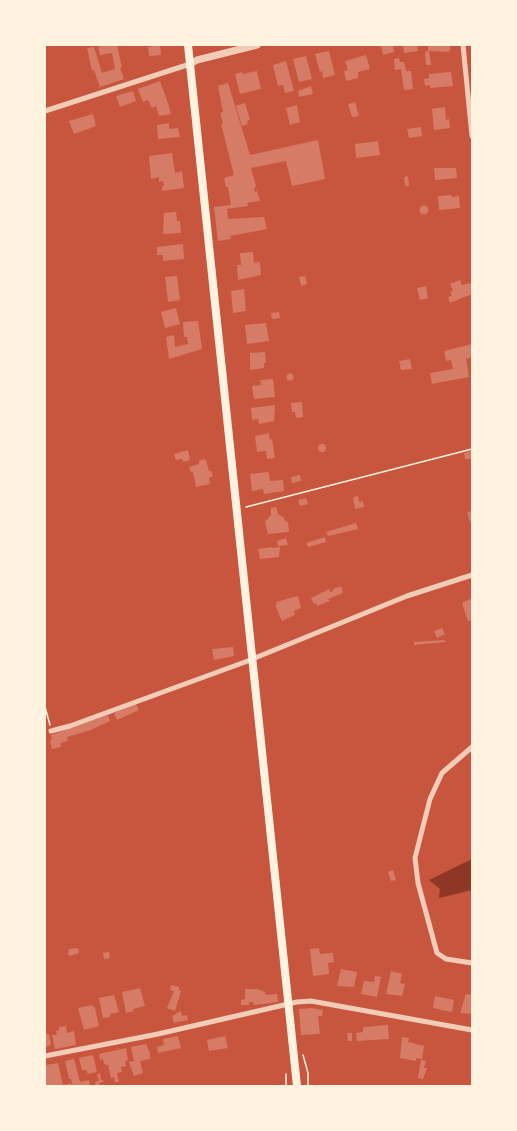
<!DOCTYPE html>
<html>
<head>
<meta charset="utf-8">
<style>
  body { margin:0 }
  #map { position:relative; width:517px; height:1131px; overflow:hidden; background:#c8553d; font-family:"Titillium Web",sans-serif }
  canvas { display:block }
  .frame { position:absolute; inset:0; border:46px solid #fff3e0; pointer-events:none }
</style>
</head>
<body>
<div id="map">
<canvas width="517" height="1131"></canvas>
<div class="frame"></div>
</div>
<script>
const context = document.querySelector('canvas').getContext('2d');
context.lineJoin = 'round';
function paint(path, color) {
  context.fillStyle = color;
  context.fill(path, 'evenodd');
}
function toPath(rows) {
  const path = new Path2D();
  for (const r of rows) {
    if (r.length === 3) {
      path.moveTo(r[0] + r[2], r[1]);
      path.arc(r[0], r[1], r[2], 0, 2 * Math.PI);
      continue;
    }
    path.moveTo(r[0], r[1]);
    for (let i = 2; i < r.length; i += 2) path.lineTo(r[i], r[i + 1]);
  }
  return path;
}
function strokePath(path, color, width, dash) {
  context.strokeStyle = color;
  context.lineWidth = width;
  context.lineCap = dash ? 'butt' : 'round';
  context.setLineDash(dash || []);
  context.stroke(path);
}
paint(toPath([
  [472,859,472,890,439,898,440,889,429,880]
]), '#8f3625');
paint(toPath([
  [105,45,117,45,122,67,120,68,124,79,100,87,94,70,92,71,87,48,94,47,102,73,115,69,112,53,100,55,98,47],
  [160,45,161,55,149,56,148,47],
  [381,45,393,45,394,52,383,55],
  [403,45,417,45,418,51,404,53],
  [428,45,450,45,450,49,449,52,429,51,431,65,426,65,425,52,428,51],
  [329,51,335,75,323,78,322,71,320,72,315,54],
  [366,55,370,69,358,72,358,78,346,81,344,71,348,70,345,61],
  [306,56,312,79,299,82,293,59],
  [399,58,400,62,404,62,406,71,411,71,413,89,404,90,401,69,395,70,394,59],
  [286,61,294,91,285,93,283,85,278,86,273,65],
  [257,71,261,89,240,94,235,74,242,72,242,74],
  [451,72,453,86,430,88,430,85,425,86,424,79,429,78,429,74],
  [160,81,168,103,171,114,159,116,156,106,152,108,148,100,143,102,138,89],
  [228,83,250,155,318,140,325,179,292,186,286,161,251,168,256,186,254,189,255,192,257,191,260,201,247,203,248,206,227,209,228,219,264,217,267,229,230,236,231,239,218,241,214,207,231,205,228,187,226,187,224,178,234,175,221,124,223,123,220,113,223,112,218,86],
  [311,86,313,94,299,97,298,91],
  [133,91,136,101,120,107,116,96],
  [355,102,359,116,352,117,348,104],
  [245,103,250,120,247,121,248,124,242,126,236,106],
  [297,105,300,122,290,125,286,108],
  [445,107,446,120,449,119,450,128,434,130,432,109],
  [93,114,96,126,74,134,69,121],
  [169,123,169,129,178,128,180,137,158,139,157,125],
  [421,127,422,136,409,138,407,129],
  [378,141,380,155,356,158,355,144],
  [172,153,175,173,182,171,184,188,162,191,162,187,164,186,163,181,159,182,159,177,151,179,149,156],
  [434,168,456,168,457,178,435,180],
  [408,176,409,186,405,186,404,177],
  [451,195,452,197,459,196,460,208,439,210,438,196],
  [424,210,4.5],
  [176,212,177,221,180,221,181,233,163,234,164,213],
  [183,244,184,259,163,261,163,255,157,255,157,247],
  [253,252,254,263,260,262,261,275,238,280,237,265,241,265,240,253],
  [177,276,180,300,168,302,165,277],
  [305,276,307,284,301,286,299,277],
  [460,280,462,285,471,283,472,294,450,303,448,297,452,296,450,292,453,291,450,284],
  [426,286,428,298,420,300,417,288],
  [244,289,246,311,233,313,231,291],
  [176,308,180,324,165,328,161,312],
  [279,312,280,318,272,319,271,313],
  [198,321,202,349,169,359,166,337,174,335,175,347,188,344,187,337,184,337,183,322],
  [266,323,269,341,247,344,245,325],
  [472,344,472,357,466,359,469,377,432,384,430,373,453,369,451,360,446,361,444,351],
  [265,352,266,363,264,363,264,368,250,370,250,353],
  [410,359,412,369,401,370,399,361],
  [290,377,3.5],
  [273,379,275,397,254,399,252,386,261,385,260,380],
  [302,402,303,417,296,418,295,412,292,412,291,403],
  [275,405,274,421,259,424,258,419,252,420,251,408],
  [269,433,270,440,272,439,275,458,267,459,266,451,257,452,255,436],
  [322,448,4],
  [188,450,190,460,183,462,182,459,176,460,174,454],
  [472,451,472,459,465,459,464,453],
  [204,459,206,460,209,471,211,471,213,476,209,478,210,484,196,487,193,472,191,472,189,467,199,464,199,461],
  [267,472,269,473,270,481,283,480,284,491,264,494,263,489,252,491,250,474],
  [300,475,301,481,292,483,291,477],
  [358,496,359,502,363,501,364,507,355,509,353,497],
  [306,498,308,504,300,506,298,500],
  [276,507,278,514,283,517,286,522,288,522,289,532,268,534,265,522,271,515,271,508],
  [472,511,472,522,470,522,467,512],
  [356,523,358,529,328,536,326,532],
  [325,537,326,542,308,547,306,543],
  [286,538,288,545,278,546,277,541],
  [272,547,272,548,280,547,279,557,260,559,258,549],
  [341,586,343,593,328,599,330,601,317,606,316,603,314,604,311,598,329,589,330,592,333,591,333,589],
  [298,596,301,608,294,611,295,615,282,621,275,605,277,605,276,602],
  [472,598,472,620,468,621,462,603],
  [442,628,445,634,437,638,434,631],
  [445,640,445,642,414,645,414,642],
  [233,647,234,656,214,660,212,649],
  [136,704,139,710,117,720,114,713],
  [108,715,110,721,91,730,67,737,68,741,60,743,61,747,52,749,50,740,52,739,51,735],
  [393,870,396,880,391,881,388,872],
  [78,948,79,953,70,956,68,954,69,949],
  [319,948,320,954,333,953,334,962,328,963,329,974,313,976,310,949],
  [109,952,110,958,104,959,103,953],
  [341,969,357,972,354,987,337,986],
  [391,971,402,974,400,983,405,984,402,996,386,994],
  [375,976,381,977,377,997,361,994,364,981,374,982],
  [171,985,179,987,179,990,181,991,175,1011,167,1008,174,991,170,990],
  [140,988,145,1006,133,1009,134,1011,126,1013,122,992],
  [245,989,257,989,265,992,266,995,277,994,278,1002,254,1005,253,1002,249,1002,249,1005,241,1005,241,1000,245,999],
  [466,994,472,995,472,1014,460,1013],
  [114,995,119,1012,110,1014,110,1017,103,1018,99,998],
  [435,996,454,1000,452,1012,433,1008],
  [92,1005,95,1008,99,1026,84,1030,78,1008],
  [312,1008,323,1010,322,1016,318,1016,320,1034,301,1035,299,1009],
  [181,1011,182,1016,187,1015,188,1020,174,1023,172,1016],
  [388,1025,389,1039,357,1041,356,1033,363,1032,363,1027],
  [66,1026,67,1033,74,1031,76,1045,55,1049,52,1035,57,1035,56,1031,59,1030,59,1027],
  [347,1033,352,1033,352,1041,348,1041],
  [45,1034,49,1034,51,1045,45,1047],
  [178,1036,181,1048,158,1053,157,1047,164,1045,163,1039],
  [225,1036,228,1048,209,1051,207,1040],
  [402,1037,409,1038,408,1042,424,1046,422,1059,416,1058,416,1061,400,1058],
  [146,1044,150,1053,150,1059,140,1061,143,1073,134,1076,129,1062,134,1061,131,1047],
  [126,1048,128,1060,125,1061,126,1066,121,1067,122,1072,117,1073,119,1082,115,1082,114,1077,111,1078,108,1065,104,1064,103,1059,100,1060,99,1054],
  [93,1055,97,1072,88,1074,86,1070,82,1070,79,1058],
  [74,1059,80,1082,89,1080,90,1086,73,1086,71,1079,69,1079,65,1061],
  [421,1060,426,1061,424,1068,427,1068,423,1079,418,1078],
  [58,1063,63,1085,71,1083,72,1086,46,1086,45,1065],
  [100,1073,101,1080,105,1081,99,1083,100,1086,96,1086,95,1082,99,1081,97,1074]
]), '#d67c66');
strokePath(toPath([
  [246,507,472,449],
  [45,707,50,725],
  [303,1055,308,1073,308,1086],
  [286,1086,286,1074]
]), '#fff3e0', 1.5);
strokePath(toPath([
  [463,45,472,136],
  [45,111,190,64],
  [51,731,70,726,245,662,407,596,472,575],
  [472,747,442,773,430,799,415,858,418,883,437,953,446,959,472,963],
  [45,1056,158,1034,297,1002,311,1001,472,1030]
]), '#f1ccb7', 5);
strokePath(toPath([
  [190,64,197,60,257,45]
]), '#f1ccb7', 7);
strokePath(toPath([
  [188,45,297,1086]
]), '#fff3e0', 8);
</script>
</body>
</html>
